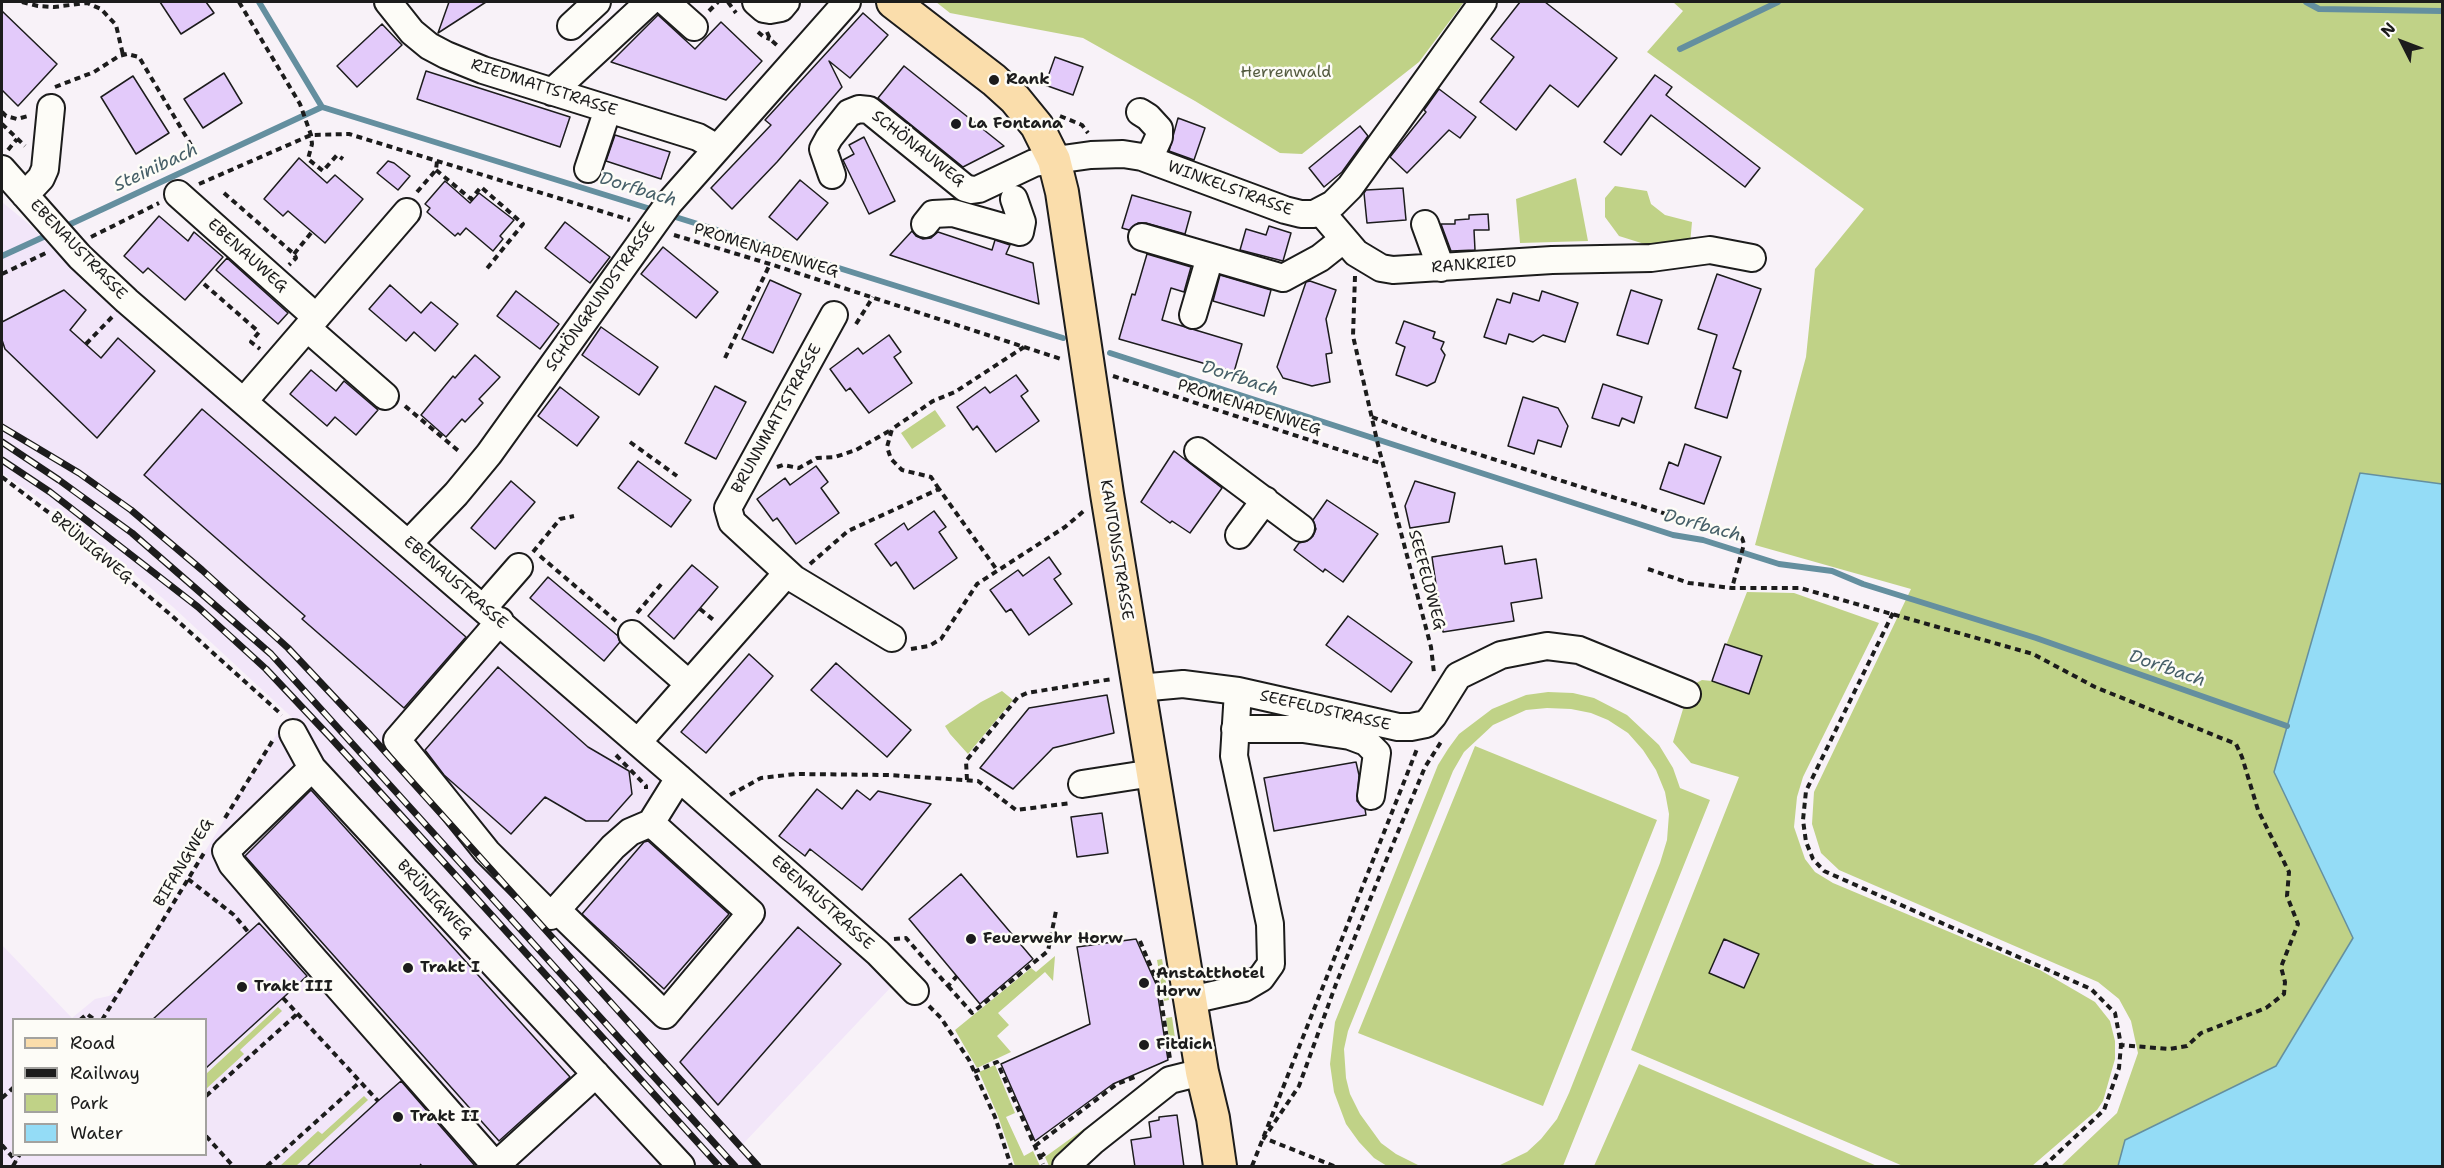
<!DOCTYPE html>
<html>
<head>
<meta charset="utf-8">
<style>
  body { margin:0 }
  #map { position:relative; width:2444px; height:1168px; overflow:hidden; background:#f8f2f8; font-family:"Shantell Sans",sans-serif }
  canvas { display:block }
  .frame { position:absolute; inset:0; border:3px solid #1c1c1c; pointer-events:none }
  .legend { position:absolute; left:12px; top:1018px; width:195px; height:138px; box-sizing:border-box; background:#fdfcf7; border:2px solid #a3a29f; margin:0; padding:8px 10px; list-style:none; font-size:18px; color:#1c1c1c }
  .legend li { display:flex; align-items:center; gap:12px; height:30px }
  .legend b { width:30px; border:2px solid #a3a29f }
  .north { position:absolute; left:2372px; top:12px; width:60px; height:60px; -webkit-text-stroke:4px #fdfcf7; paint-order:stroke; rotate:312deg; font-size:16px; font-weight:700; line-height:24px; text-align:center; color:#1c1c1c }
  .north::after { content:''; display:block; margin:auto; width:21px; height:27px; background:#1c1c1c; clip-path:polygon(50% 0,100% 100%,50% 72%,0 100%) }
</style>
</head>
<body>
<div id="map">
<canvas width="2444" height="1168"></canvas>
<div class="frame"></div>
<ul class="legend">
<li><b style="height:8px;background:#faddab"></b>Road</li>
<li><b style="height:8px;background:#1c1c1c"></b>Railway</li>
<li><b style="height:16px;background:#c0d287"></b>Park</li>
<li><b style="height:16px;background:#94dcf6"></b>Water</li>
</ul>
<div class="north">N</div>
</div>
<script>
const context = document.querySelector('canvas').getContext('2d');
context.lineJoin = 'round';
function paint(path, color) {
  context.fillStyle = color;
  context.fill(path, 'evenodd');
}
function toPath(rows) {
  const path = new Path2D();
  for (const r of rows) {
    path.moveTo(r[0], r[1]);
    for (let i = 2; i < r.length; i += 2) path.lineTo(r[i], r[i + 1]);
  }
  return path;
}
function strokePath(path, color, width, dash) {
  context.strokeStyle = color;
  context.lineWidth = width;
  context.lineCap = dash ? 'butt' : 'round';
  context.setLineDash(dash || []);
  context.stroke(path);
}
function label(font, color, halo, rows, align = 'center') {
  context.font = font + ' "Shantell Sans",sans-serif';
  context.lineWidth = 5;
  context.setLineDash([]);
  context.textBaseline = 'middle';
  context.strokeStyle = halo;
  context.fillStyle = color;
  for (const [text, x, y, turn = 0] of rows) {
    context.save();
    context.translate(x, y);
    context.rotate((+turn || 0) * Math.PI / 180);
    context.textAlign = isNaN(turn) ? turn : align;
    if (halo) context.strokeText(text, 0, 0);
    context.fillText(text, 0, 0);
    context.restore();
  }
}
paint(toPath([
  [2,202,30,225,78,276,145,336,511,650,893,985,743,1144,763,1166,2,1166,2,945,72,1018,95,999,109,996,122,987,286,719,299,724,173,607,69,519,2,473],
  [14,1020,206,1020,206,1154,14,1154]
]), '#f2e6f9');
paint(toPath([
  [936,2,1464,2,1419,62,1302,154,1280,153,1195,101,1083,38,950,13],
  [1673,2,2442,2,2442,484,2360,473,2274,772,2353,938,2276,1066,2126,1140,2118,1166,2061,1166,2117,1113,2138,1053,2131,1021,2119,999,2098,982,1839,870,1821,853,1812,824,1814,792,1911,589,1755,545,1806,357,1815,269,1864,209,1647,52,1683,11],
  [1576,178,1588,241,1520,243,1516,199],
  [1615,186,1647,191,1651,204,1665,215,1692,222,1690,244,1654,247,1619,236,1605,217,1605,198],
  [935,410,946,426,912,449,901,433],
  [1747,592,1794,593,1879,623,1803,777,1797,797,1794,827,1805,859,1815,872,1833,883,2040,970,2095,1002,2110,1021,2115,1041,2115,1059,2103,1101,2097,1110,2032,1166,1903,1166,1631,1050,1739,777,1691,763,1673,742,1690,686,1702,680,1712,681],
  [1002,691,1013,700,968,754,950,734,945,726,981,702],
  [1548,692,1573,693,1594,698,1627,715,1659,745,1673,768,1680,788,1710,800,1563,1166,1498,1166,1527,1152,1541,1139,1557,1119,1569,1093,1660,863,1667,840,1669,814,1665,792,1656,770,1643,750,1628,733,1608,720,1591,713,1571,709,1547,708,1526,710,1493,725,1464,752,1453,771,1348,1031,1344,1049,1346,1078,1350,1094,1360,1114,1381,1143,1396,1154,1420,1166,1387,1166,1374,1158,1359,1142,1346,1124,1334,1092,1330,1064,1335,1022,1438,765,1448,749,1459,734,1492,709,1526,695],
  [1475,746,1657,820,1543,1106,1358,1033],
  [1055,956,1053,981,1045,972,998,1013,1009,1025,997,1036,1011,1052,977,1068,955,1030,1031,968,1036,972],
  [1162,959,1169,1000,1164,1001,1157,960],
  [278,1007,282,1011,240,1050,244,1054,206,1089,206,1074],
  [1172,1017,1176,1045,1170,1046,1166,1018],
  [1639,1064,1877,1166,1594,1166],
  [995,1065,1015,1113,1006,1117,1024,1156,1033,1151,1040,1166,1015,1166,998,1116,979,1072],
  [1135,1092,1061,1166,1049,1166,1045,1157],
  [364,1096,368,1100,296,1166,280,1166,318,1131,322,1134]
]), '#c0d287');
const water = toPath([
  [2360,473,2442,484,2442,1166,2118,1166,2125,1140,2276,1066,2353,938,2274,772,2360,473]
]);
paint(water, '#94dcf6');
strokePath(water, '#648f9f', 1.5);
strokePath(toPath([
  [259,2,322,107,657,211],
  [2306,2,2319,9,2442,11],
  [1680,49,1778,2],
  [669,215,1063,338],
  [62,228,322,107],
  [2,256,50,234],
  [1110,353,1673,535,1703,540,1779,564,1832,571,1863,584,2036,638,2287,726]
]), '#648f9f', 6);
const building = toPath([
  [160,2,206,2,214,13,181,34,160,2],
  [449,2,486,2,438,33,449,2],
  [1520,2,1545,2,1617,58,1578,107,1550,85,1516,130,1480,102,1514,57,1491,39,1520,2],
  [2,11,57,64,18,106,2,90,2,11],
  [863,13,888,35,850,78,829,61,842,87,777,162,732,209,711,188,771,125,765,120,863,13],
  [658,15,695,49,721,22,762,61,726,100,611,62,658,15],
  [382,24,402,45,357,87,337,66,382,24],
  [1055,57,1083,67,1073,95,1045,85,1055,57],
  [904,66,1004,146,963,167,878,98,904,66],
  [426,71,570,117,560,147,417,99,426,71],
  [224,73,242,103,203,128,184,99,224,73],
  [1655,75,1672,87,1666,95,1760,168,1745,187,1651,115,1621,155,1604,142,1655,75],
  [133,76,169,133,136,154,101,97,133,76],
  [1439,89,1476,117,1460,138,1449,130,1407,173,1390,157,1426,112,1424,110,1439,89],
  [1178,118,1205,128,1194,160,1169,151,1178,118],
  [1360,126,1368,136,1342,172,1324,187,1309,168,1360,126],
  [615,135,670,152,661,179,606,161,615,135],
  [864,137,895,201,869,214,843,160,854,154,849,145,864,137],
  [299,158,327,183,335,175,363,199,325,243,288,211,283,216,264,199,299,158],
  [388,161,394,163,410,176,398,190,377,173,388,161],
  [800,180,828,203,797,240,769,217,800,180],
  [445,181,470,203,479,193,514,220,500,236,503,239,493,251,466,228,460,235,458,233,455,236,427,212,430,208,425,204,445,181],
  [1403,188,1406,220,1367,223,1364,193,1366,190,1403,188],
  [1132,195,1191,212,1185,234,1146,223,1138,223,1129,230,1122,228,1132,195],
  [1488,214,1489,230,1474,230,1475,250,1451,251,1441,224,1455,224,1455,220,1469,219,1469,215,1488,214],
  [159,216,188,241,194,232,223,257,185,300,148,268,143,273,124,256,159,216],
  [565,222,610,257,590,283,545,248,565,222],
  [1269,226,1291,233,1283,261,1240,250,1246,229,1266,235,1269,226],
  [912,231,916,236,923,239,931,238,938,232,992,250,995,240,1010,245,1006,254,1033,263,1039,304,890,255,912,231],
  [663,247,718,292,696,318,641,274,663,247],
  [1147,254,1191,267,1184,292,1171,288,1162,320,1242,344,1234,372,1119,339,1132,294,1135,295,1147,254],
  [227,258,288,313,278,324,216,270,227,258],
  [1717,274,1761,289,1733,368,1741,371,1727,418,1695,408,1717,335,1698,329,1717,274],
  [1220,275,1271,290,1264,316,1213,301,1220,275],
  [770,280,801,294,773,353,742,339,770,280],
  [1310,281,1336,290,1326,319,1332,353,1326,354,1330,382,1312,386,1283,378,1277,367,1306,282,1310,281],
  [390,285,421,313,431,302,458,324,435,351,414,332,406,341,369,309,390,285],
  [64,290,86,310,70,330,101,358,118,338,155,371,97,438,5,349,2,340,2,322,64,290],
  [1631,290,1662,300,1648,344,1617,335,1631,290],
  [516,291,559,324,540,349,497,316,516,291],
  [1542,291,1578,303,1565,342,1543,335,1533,342,1509,334,1506,344,1484,337,1497,299,1510,303,1513,293,1539,301,1542,291],
  [1404,321,1435,332,1433,338,1444,342,1441,349,1445,355,1435,382,1427,386,1396,375,1405,347,1396,343,1404,321],
  [601,327,658,367,639,395,582,355,601,327],
  [889,335,901,352,894,357,912,383,869,413,850,388,846,391,830,369,858,348,863,354,889,335],
  [475,355,500,377,479,399,483,403,465,422,462,419,446,437,421,415,453,376,455,378,475,355],
  [311,370,336,391,344,381,378,410,356,435,335,417,327,426,290,394,311,370],
  [1016,375,1028,391,1021,396,1039,421,996,452,977,426,973,430,957,407,985,387,990,393,1016,375],
  [1603,384,1642,397,1634,423,1622,418,1619,426,1592,418,1603,384],
  [715,386,746,402,716,459,685,443,715,386],
  [560,387,599,417,577,446,538,416,560,387],
  [1523,397,1558,408,1568,426,1561,447,1538,440,1534,454,1508,446,1523,397],
  [202,409,466,637,404,708,302,619,305,616,144,475,202,409],
  [1685,444,1721,457,1704,504,1660,489,1669,462,1678,466,1685,444],
  [1174,451,1222,488,1190,533,1172,521,1170,523,1141,502,1174,451],
  [638,461,691,500,671,527,618,488,638,461],
  [816,466,828,482,821,488,839,513,796,544,777,518,773,521,757,499,785,478,790,485,816,466],
  [511,481,535,502,495,549,471,528,511,481],
  [1415,481,1455,493,1449,522,1410,528,1405,506,1415,481],
  [1327,500,1378,534,1343,582,1325,569,1323,572,1294,550,1299,543,1307,541,1313,536,1316,529,1313,520,1327,500],
  [934,511,946,527,939,532,957,558,914,589,896,562,891,566,875,544,904,523,908,530,934,511],
  [1502,546,1505,564,1536,559,1542,598,1511,603,1514,621,1443,632,1432,557,1502,546],
  [1049,557,1061,574,1054,579,1072,604,1029,635,1011,609,1006,612,990,590,1018,570,1023,576,1049,557],
  [692,565,718,587,674,639,648,616,692,565],
  [548,577,618,636,620,642,604,661,530,598,548,577],
  [1348,616,1412,662,1391,692,1326,645,1348,616],
  [1725,644,1762,656,1749,694,1712,681,1725,644],
  [749,654,773,676,706,753,681,732,749,654],
  [836,663,911,730,887,757,811,690,836,663],
  [498,667,588,747,629,771,632,794,608,821,586,821,545,797,511,834,444,775,425,750,498,667],
  [1107,695,1114,733,1053,748,1013,789,980,768,1029,708,1107,695],
  [1356,762,1359,775,1357,801,1365,809,1366,815,1274,831,1264,778,1356,762],
  [817,789,842,809,857,790,870,800,878,791,931,804,862,890,810,849,805,856,779,836,817,789],
  [311,790,570,1077,499,1141,245,856,311,790],
  [1102,813,1108,853,1077,857,1071,817,1102,813],
  [648,841,729,914,664,989,582,914,644,842,648,841],
  [961,874,1033,959,980,1004,909,919,961,874],
  [259,923,307,976,206,1068,206,1020,152,1020,259,923],
  [798,927,841,964,718,1105,680,1062,798,927],
  [1136,939,1156,984,1168,1060,1113,1084,1035,1141,1001,1064,1090,1024,1077,947,1136,939],
  [1724,939,1759,954,1744,988,1709,973,1724,939],
  [401,1081,476,1167,306,1167,378,1101,401,1081],
  [1177,1115,1184,1167,1135,1167,1131,1140,1151,1137,1149,1122,1159,1120,1159,1117,1177,1115]
]);
paint(building, '#e3cafa');
strokePath(building, '#1c1c1c', 1.5);
const minor = toPath([
  [388,2,412,32,429,46,446,55,483,70,698,137,717,148],
  [666,2,694,27],
  [756,2,764,9,770,10,781,8,786,2],
  [571,26,597,2],
  [552,92,649,2],
  [1140,112,1148,117,1159,129,1159,137,1149,159],
  [2,169,80,257,127,301,679,778,878,953,915,991],
  [588,169,608,109],
  [832,175,823,149,829,138,849,113,859,109,869,110,965,188,972,190,979,189,1034,163,1091,155,1123,154,1142,157,1285,210,1301,214,1314,214,1333,204,1350,187,1483,2],
  [178,194,316,317],
  [25,195,41,178,45,169,51,108],
  [1321,212,1356,253,1381,268,1393,270,1552,260,1651,258,1710,250,1752,258],
  [925,224,933,214,953,213,1020,232,1022,222,1014,199],
  [1425,224,1441,268],
  [1142,237,1283,278,1320,258,1344,239],
  [834,315,728,508,732,522,794,579,892,638],
  [1193,315,1210,257],
  [307,328,385,396],
  [244,401,407,212],
  [1198,451,1301,528],
  [1239,535,1265,500],
  [409,543,456,494,489,454,669,203,847,2],
  [484,607,519,567],
  [500,621,397,740,487,852,551,916,613,847,630,832,651,823,679,778],
  [632,634,689,684],
  [1139,688,1183,684,1238,691,1398,727,1411,727,1426,724,1433,716,1458,676,1501,655,1547,646,1579,650,1687,694],
  [1235,729,1303,729,1350,736,1366,742,1377,753,1371,796],
  [293,733,312,768,681,1166],
  [638,742,787,573],
  [312,768,226,851,232,864,304,948,496,1166],
  [1082,784,1153,773],
  [556,909,665,1015,751,913,651,823],
  [1191,1000,1244,988,1261,978,1271,964,1270,924,1234,756,1238,691],
  [495,1166,596,1074],
  [1066,1166,1093,1141,1170,1080,1202,1072]
]);
const major = toPath([
  [893,2,994,80,1015,99,1037,126,1054,160,1062,192,1107,494,1202,1072,1213,1118,1220,1166]
]);
strokePath(minor, '#1c1c1c', 30);
strokePath(major, '#1c1c1c', 36);
strokePath(toPath([
  [22,2,38,6,54,7,87,3,101,9,116,25,123,55],
  [239,2,300,104,311,135,312,144,308,159,323,171,337,155,343,159],
  [728,2,736,13],
  [709,11,718,2],
  [758,32,764,37,770,39],
  [767,32,770,39,779,47],
  [55,87,94,72,119,56,127,54,139,57,191,145],
  [2,112,6,116,17,119,28,116],
  [1060,116,1082,125,1088,133],
  [2,124,25,146],
  [8,150,17,139],
  [436,170,471,199,481,187,523,224,485,271],
  [199,184,311,135,349,134,630,220],
  [417,192,436,170,437,161],
  [224,193,294,254,296,258,289,265],
  [674,235,770,264,1061,359],
  [91,237,159,203],
  [294,254,311,233],
  [2,274,48,252],
  [1355,276,1353,336,1379,449,1431,647,1434,673],
  [204,284,259,332,251,342,260,349],
  [856,324,873,297],
  [86,344,112,317],
  [725,358,770,264],
  [1113,376,1383,464],
  [405,406,461,453],
  [1372,417,1433,440,1742,538,1744,544,1732,588],
  [630,442,677,476],
  [777,467,783,465,799,468,817,458,835,457,856,450,891,430],
  [2,477,65,525,171,615,282,715],
  [939,489,931,477,902,470,891,459,887,447,892,429,933,401,955,392,1024,347],
  [533,552,560,519,574,516],
  [540,556,616,621],
  [810,564,848,531,939,489,997,570],
  [1648,569,1689,583,1732,588,1800,588,2033,654,2095,687,2236,744,2242,757,2258,810,2289,872,2287,896,2298,924,2281,967,2285,982,2284,994,2266,1008,2201,1033,2187,1046,2169,1049,2121,1045],
  [700,609,716,622],
  [637,613,663,582],
  [1893,613,1806,791,1803,820,1806,842,1813,859,1824,871,2091,989,2115,1013,2121,1045,2119,1068,2104,1110,2044,1166],
  [911,649,929,646,941,639,977,584,1065,527,1085,510],
  [616,755,646,786,646,789],
  [967,780,966,761,1018,697,1027,693,1112,679],
  [730,795,761,778,796,774,889,775,978,781,1016,810,1071,803],
  [225,818,273,740],
  [188,879,234,915,249,933],
  [894,939,906,938,948,986,957,976],
  [1140,941,1159,986,1170,1059],
  [948,986,972,1013,1048,951,1056,911],
  [283,998,378,1101],
  [929,1006,941,1018,969,1060,995,1117,1011,1166],
  [80,1020,87,1014,95,1020],
  [102,1020,204,853],
  [974,1072,997,1062,1043,1164],
  [206,1096,297,1014],
  [2,1098,14,1087],
  [206,1136,233,1166],
  [2,1145,16,1161],
  [1035,1146,1117,1084,1135,1077],
  [1040,1157,1048,1151],
  [13,1166,20,1154],
  [267,1166,360,1082],
  [421,1166,422,1165],
  [1252,1166,1417,749],
  [1334,1166,1264,1138,1299,1086,1336,984,1378,880,1425,767,1441,742]
]), '#1c1c1c', 4, [6, 4.5]);
strokePath(minor, '#fdfcf7', 26);
strokePath(major, '#faddab', 32);
const rail = toPath([
  [2,427,79,473,131,510,202,570,288,648,370,735,758,1166],
  [2,442,59,480,132,533,271,654,735,1166],
  [2,460,50,492,198,607,266,669,331,738,719,1166]
]);
strokePath(rail, '#1c1c1c', 7);
strokePath(rail, '#fdfcf7', 4.5, [14]);
for (const [x, y, r, color] of [
  [994,80,6,"#1c1c1c"],
  [956,124,6,"#1c1c1c"],
  [971,939,6,"#1c1c1c"],
  [408,968,6,"#1c1c1c"],
  [1144,983,6,"#1c1c1c"],
  [242,987,6,"#1c1c1c"],
  [1144,1045,6,"#1c1c1c"],
  [398,1117,6,"#1c1c1c"]
]) {
  const dot = new Path2D();
  dot.arc(x, y, r, 0, 2 * Math.PI);
  context.fillStyle = color;
  context.fill(dot);
  strokePath(dot, '#fdfcf7', 2);
}
label('16px', '#555c41', '#fdfcf7', [
  ["Herrenwald",1286,73]
]);
label('bold 16px', '#1c1c1c', '#fdfcf7', [
  ["Rank",1006,80],
  ["La Fontana",968,124],
  ["Feuerwehr Horw",983,939],
  ["Trakt I",420,968],
  ["Anstatthotel",1156,974],
  ["Horw",1156,992],
  ["Trakt III",254,987],
  ["Fitdich",1156,1045],
  ["Trakt II",410,1117]
], 'left');
label('16px', '#1c1c1c', '#fdfcf7', [
  ["RIEDMATTSTRASSE",544,88,18],
  ["SCHÖNAUWEG",918,149,38],
  ["WINKELSTRASSE",1230,189,20],
  ["EBENAUSTRASSE",78,250,46],
  ["PROMENADENWEG",766,251,17],
  ["EBENAUWEG",247,256,42],
  ["RANKRIED",1474,265,-4],
  ["SCHÖNGRUNDSTRASSE",601,297,-55],
  ["PROMENADENWEG",1249,408,18],
  ["BRUNNMATTSTRASSE",777,419,-61],
  ["BRÜNIGWEG",91,548,40],
  ["KANTONSSTRASSE",1116,550,81],
  ["SEEFELDWEG",1426,580,75],
  ["EBENAUSTRASSE",455,583,41],
  ["SEEFELDSTRASSE",1325,711,13],
  ["BIFANGWEG",184,863,-59],
  ["BRÜNIGWEG",434,900,47],
  ["EBENAUSTRASSE",822,903,42]
]);
label('italic 18px', '#465f68', '#fdfcf7', [
  ["Steinibach",156,168,-25],
  ["Dorfbach",638,190,17],
  ["Dorfbach",1240,379,18],
  ["Dorfbach",1702,526,15],
  ["Dorfbach",2167,669,19]
]);
</script>
</body>
</html>
